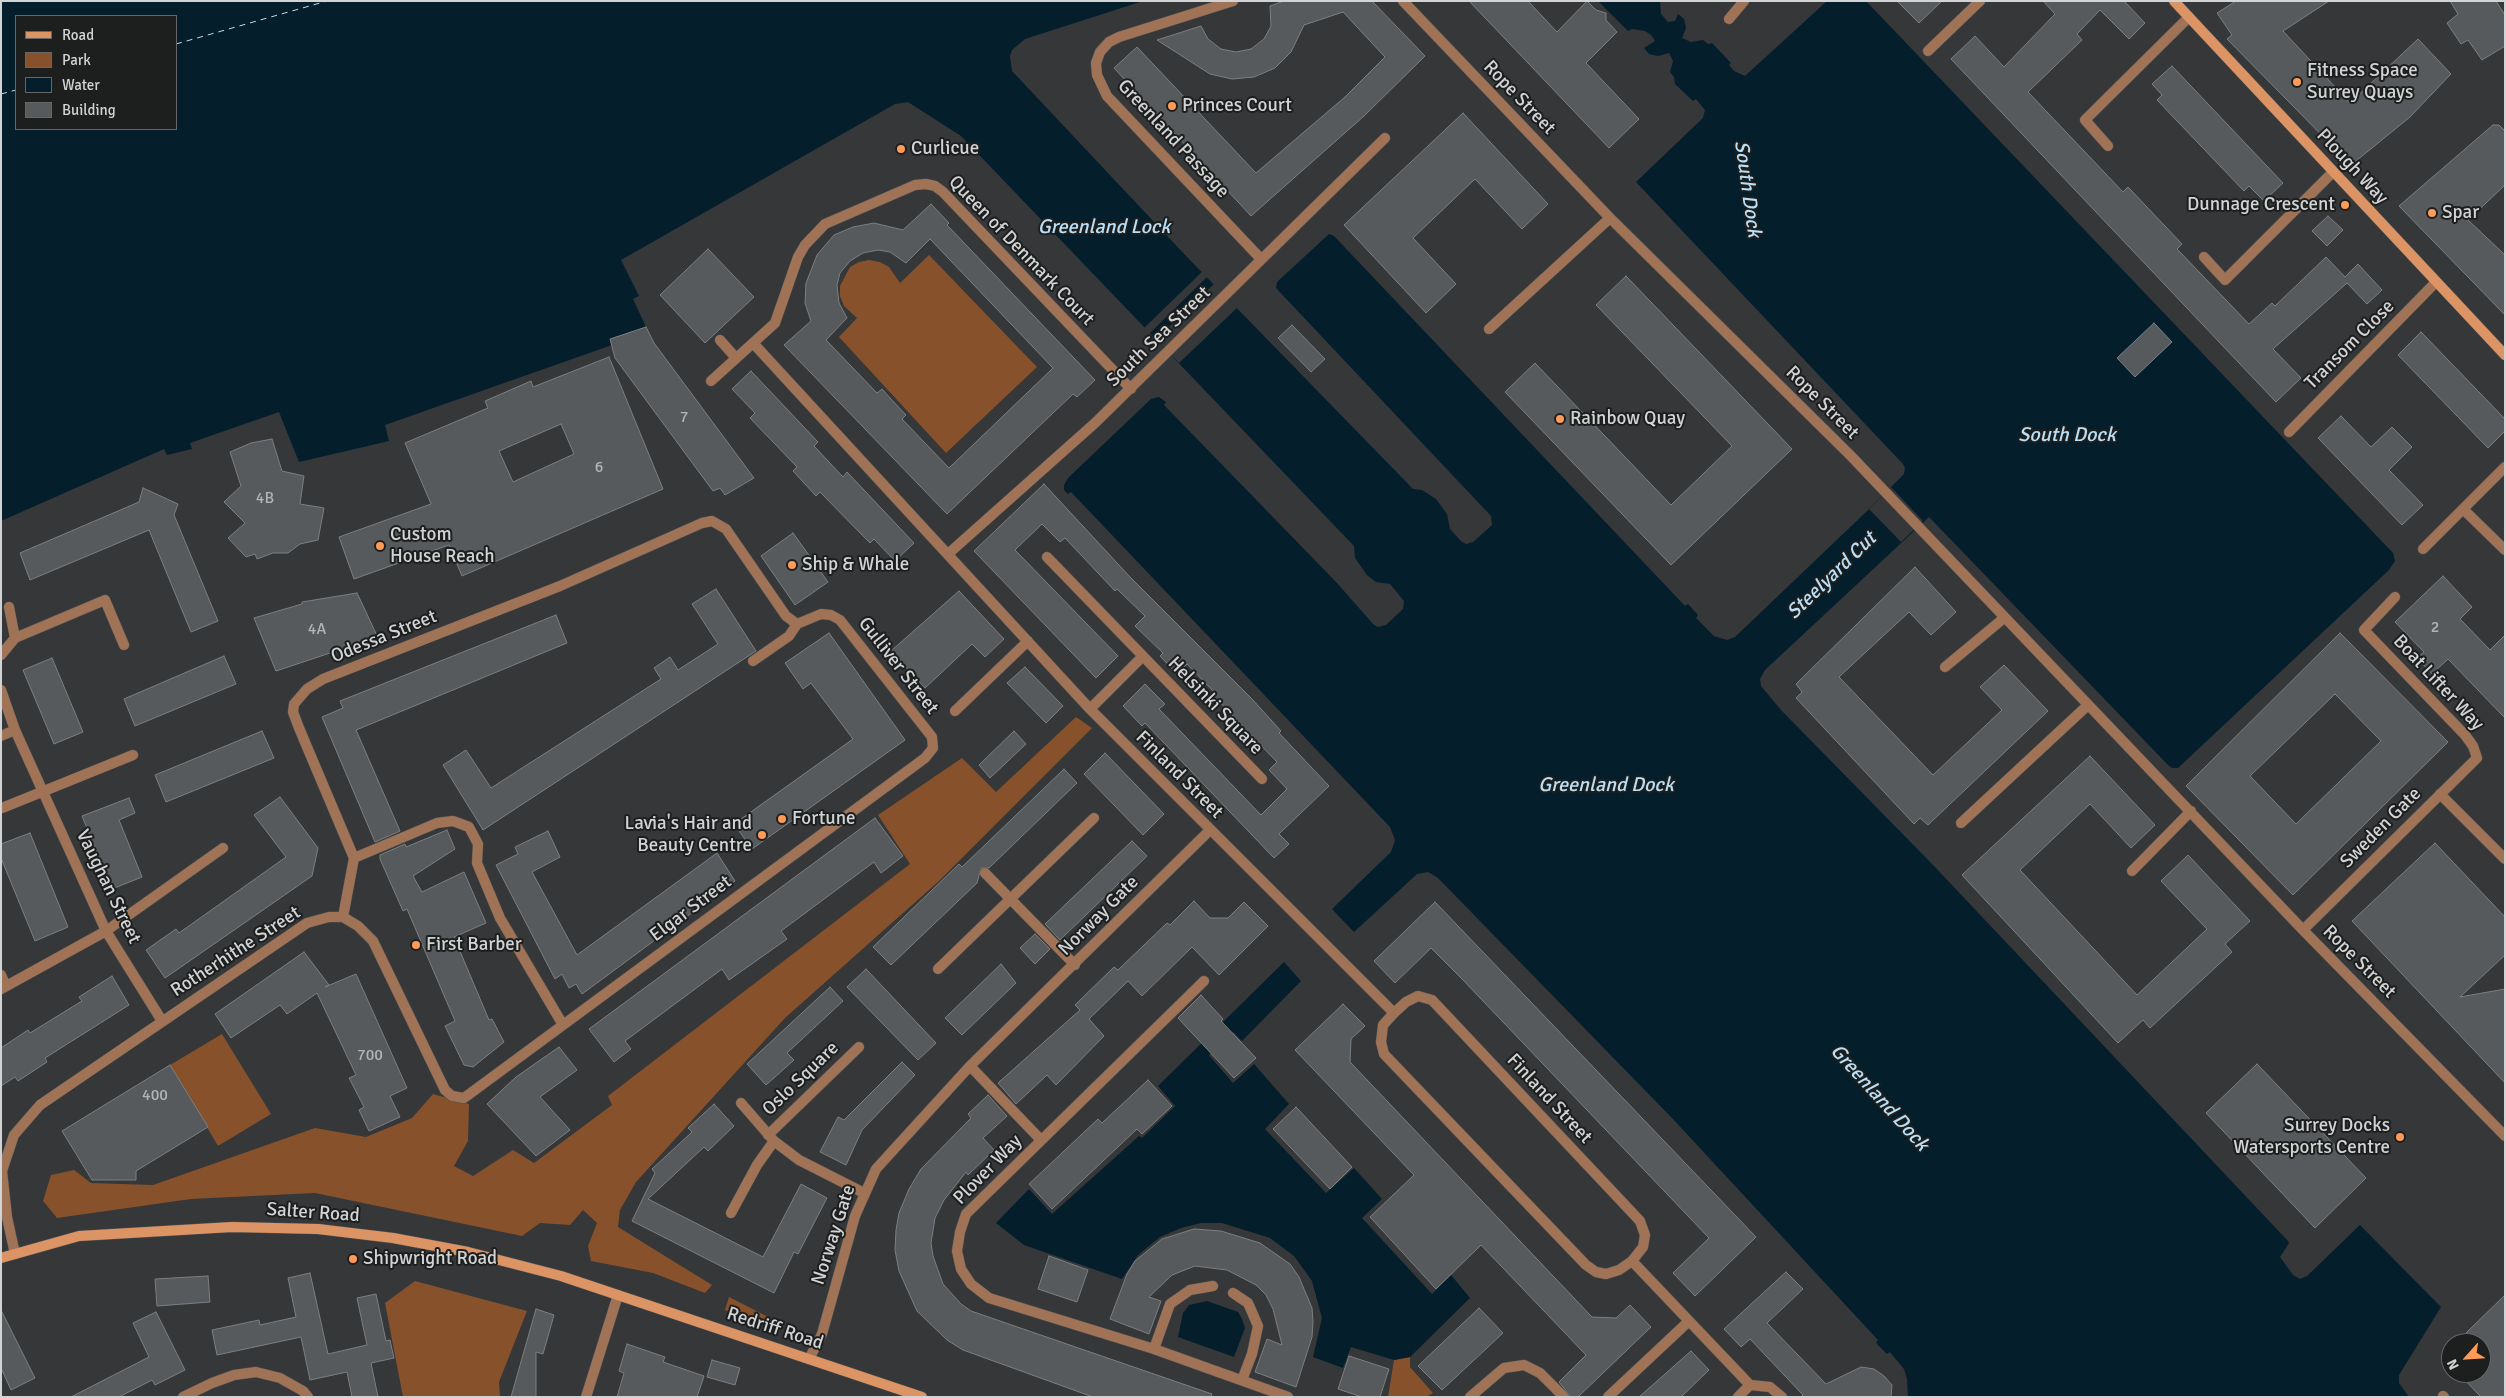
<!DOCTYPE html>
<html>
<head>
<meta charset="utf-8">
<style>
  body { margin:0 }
  #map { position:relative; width:2506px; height:1398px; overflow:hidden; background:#353739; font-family:Signika,sans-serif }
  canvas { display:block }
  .frame { position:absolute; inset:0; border:2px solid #d1d3d4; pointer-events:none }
  .legend { position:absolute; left:15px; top:15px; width:162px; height:115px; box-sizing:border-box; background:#1d1f1f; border:1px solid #656767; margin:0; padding:6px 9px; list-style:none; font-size:15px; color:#d1d3d4 }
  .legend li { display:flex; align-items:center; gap:10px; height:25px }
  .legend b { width:25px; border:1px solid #656767 }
  .north { position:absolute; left:2441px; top:1333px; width:50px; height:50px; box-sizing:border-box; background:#1d1f1f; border:1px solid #656767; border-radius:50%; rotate:244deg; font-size:14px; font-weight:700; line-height:20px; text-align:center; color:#d1d3d4 }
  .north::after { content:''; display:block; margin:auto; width:18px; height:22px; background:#fe9b58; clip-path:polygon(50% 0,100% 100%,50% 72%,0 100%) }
</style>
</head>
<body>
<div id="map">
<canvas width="2506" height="1398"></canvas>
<div class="frame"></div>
<ul class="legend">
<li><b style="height:6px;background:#dd9464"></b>Road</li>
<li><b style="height:14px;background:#87512c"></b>Park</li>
<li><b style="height:14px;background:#051e2b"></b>Water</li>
<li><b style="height:14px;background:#575a5c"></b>Building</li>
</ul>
<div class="north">N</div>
</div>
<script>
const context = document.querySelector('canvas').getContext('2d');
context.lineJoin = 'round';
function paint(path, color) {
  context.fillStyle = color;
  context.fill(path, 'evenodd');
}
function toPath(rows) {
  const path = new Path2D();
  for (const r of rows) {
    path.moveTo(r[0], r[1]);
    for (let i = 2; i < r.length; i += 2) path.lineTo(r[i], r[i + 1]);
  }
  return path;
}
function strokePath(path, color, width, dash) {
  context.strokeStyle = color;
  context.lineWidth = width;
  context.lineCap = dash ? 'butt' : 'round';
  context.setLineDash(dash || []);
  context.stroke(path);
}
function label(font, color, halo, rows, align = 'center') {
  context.font = font + ' Signika,sans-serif';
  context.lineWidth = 4;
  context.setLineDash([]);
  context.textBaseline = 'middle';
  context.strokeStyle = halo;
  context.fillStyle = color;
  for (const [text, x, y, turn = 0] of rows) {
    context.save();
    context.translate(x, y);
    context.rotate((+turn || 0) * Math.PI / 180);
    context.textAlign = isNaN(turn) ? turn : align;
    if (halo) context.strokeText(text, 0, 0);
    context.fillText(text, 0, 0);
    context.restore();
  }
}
paint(toPath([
  [929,255,1037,367,946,453,839,337,857,318,844,306,840,296,840,286,850,267,859,262,869,260,880,262,889,267,900,283],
  [1076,717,1092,728,939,881,785,1018,636,1182,620,1210,618,1227,712,1285,705,1293,653,1273,591,1261,588,1246,597,1223,583,1210,570,1225,540,1223,522,1236,315,1193,191,1199,57,1218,43,1201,51,1175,74,1170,91,1183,153,1185,315,1128,366,1137,412,1118,433,1094,469,1104,468,1141,454,1166,473,1176,513,1150,534,1163,612,1105,608,1096,910,864,878,815,962,758,996,792],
  [222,1034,271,1114,218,1146,170,1065],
  [415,1281,527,1311,499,1382,500,1397,403,1397,385,1303],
  [729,1297,784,1325,775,1327,725,1310],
  [1410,1357,1410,1367,1433,1393,1426,1397,1388,1397,1394,1360]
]), '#87512c');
paint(toPath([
  [1,1,1143,1,1025,39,1012,50,1010,56,1012,71,1187,257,1413,489,1422,490,1436,499,1447,514,1450,529,1461,541,1466,544,1473,542,1492,525,1491,516,1276,288,1277,282,1329,234,1334,236,1685,606,1688,604,1698,615,1696,618,1714,636,1727,640,1735,637,1866,512,1904,474,1905,468,1903,464,1636,182,1703,118,1705,110,1696,99,1693,101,1675,84,1674,77,1670,72,1673,61,1669,53,1658,56,1649,54,1644,48,1655,41,1651,35,1645,31,1632,29,1628,31,1598,1,1660,1,1661,14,1668,22,1675,21,1678,14,1684,19,1686,28,1682,38,1691,42,1703,40,1708,44,1712,43,1731,63,1729,65,1734,71,1745,76,1827,1,1866,1,2393,553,2395,561,2389,570,2178,768,2172,768,2168,765,1929,517,1765,670,1760,679,1761,686,1781,710,1934,866,2288,1241,2289,1243,2280,1257,2293,1275,2300,1279,2307,1276,2360,1225,2441,1307,2399,1375,2399,1383,2409,1397,1908,1397,1907,1379,1904,1369,1890,1352,1887,1354,1876,1343,1878,1340,1672,1118,1438,878,1428,872,1417,874,1354,932,1332,909,1391,852,1395,840,1390,827,1071,492,1068,494,1064,490,1064,485,1068,478,1151,399,1159,397,1166,402,1164,405,1336,582,1374,625,1378,627,1386,625,1403,609,1404,601,1390,584,1376,582,1367,575,1355,558,1354,546,961,136,908,102,895,104,621,260,639,296,633,299,646,327,610,339,612,345,385,425,389,441,299,462,279,412,190,443,192,449,167,455,164,449,1,521],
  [16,16,176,16,176,129,16,129],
  [1284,962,1301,981,1242,1041,1233,1032,1209,1055,1233,1083,1254,1064,1289,1104,1265,1129,1326,1193,1354,1168,1382,1199,1362,1218,1432,1294,1451,1275,1470,1298,1410,1357,1394,1360,1351,1347,1343,1368,1313,1357,1322,1318,1312,1281,1294,1256,1270,1238,1222,1223,1201,1223,1181,1228,1160,1237,1138,1255,1122,1279,1024,1245,996,1223,1029,1189,1052,1214,1139,1136,1142,1138,1175,1106,1158,1086],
  [1207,1301,1238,1312,1242,1319,1245,1328,1234,1357,1178,1337,1183,1313,1189,1305]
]), '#051e2b');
paint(toPath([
  [1204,270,1209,275,1148,335,1143,329],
  [1214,284,1237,308,1179,363,1156,339],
  [1891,487,1923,521,1901,542,1869,509]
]), '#353739');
strokePath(toPath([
  [176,44,327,1],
  [1,94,16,90]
]), '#b9e0f7', 1, [6, 5]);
const building = toPath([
  [1284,1,1372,1,1425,56,1364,116,1251,216,1114,68,1137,47,1256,173,1345,97,1385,57,1343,12,1304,25,1291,52,1275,68,1254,77,1232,79,1210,74,1157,40,1201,26,1208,39,1221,49,1236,52,1251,49,1264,39,1271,26,1270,6,1284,1],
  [1469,1,1528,1,1557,32,1587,1,1596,10,1606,13,1606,20,1617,32,1586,63,1639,119,1609,148,1469,1],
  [1897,1,1942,1,1919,23,1897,1],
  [2043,1,2124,1,2145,23,2129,39,2100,10,2077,34,2082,40,2028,92,2123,192,2128,187,2182,244,2177,249,2249,324,2272,303,2275,306,2326,257,2345,277,2358,264,2382,290,2367,304,2347,283,2273,349,2301,378,2276,402,1951,59,1975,36,2004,67,2055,14,2043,1],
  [2236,1,2329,1,2283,31,2350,103,2418,39,2451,74,2410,117,2351,165,2227,39,2232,35,2217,13,2236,1],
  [2450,1,2496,1,2505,15,2505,46,2482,60,2468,40,2461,44,2447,23,2458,14,2450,1],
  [2172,66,2283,183,2264,201,2249,186,2244,191,2157,100,2162,95,2152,84,2172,66],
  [1463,113,1548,204,1522,229,1475,179,1413,238,1456,284,1426,313,1344,225,1463,113],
  [2493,125,2499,125,2505,131,2505,185,2468,220,2505,255,2505,315,2399,206,2493,125],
  [931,204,949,223,947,225,1095,380,1077,397,1073,394,947,514,784,345,811,321,805,303,806,283,817,255,834,235,853,227,874,223,903,230,931,204],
  [930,239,1053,368,949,468,902,419,906,415,890,398,882,389,877,393,826,340,847,318,839,303,837,285,840,273,850,261,863,253,878,250,890,252,906,263,930,239],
  [2328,216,2343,230,2327,246,2312,231,2328,216],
  [708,249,754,297,705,343,660,295,708,249],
  [1626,276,1792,449,1671,565,1505,392,1535,363,1671,505,1732,446,1596,305,1626,276],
  [2154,323,2172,342,2135,377,2117,358,2154,323],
  [1292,325,1325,359,1311,372,1278,338,1292,325],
  [646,327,654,343,754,478,725,495,720,488,713,491,615,358,610,339,646,327],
  [2421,332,2505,419,2505,431,2488,448,2398,355,2421,332],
  [609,357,663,489,462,576,449,545,354,579,339,537,431,504,405,443,488,408,485,401,531,381,533,387,609,357],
  [561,424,574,454,513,482,499,451,561,424],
  [751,371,818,442,814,446,843,477,847,472,914,543,895,561,874,539,870,543,820,492,816,496,793,471,797,467,750,418,755,413,732,389,751,371],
  [2341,416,2371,447,2392,427,2412,447,2389,470,2423,505,2402,525,2318,438,2341,416],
  [272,439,282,471,304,476,300,504,324,508,318,540,300,544,288,553,273,553,257,559,255,554,246,557,228,538,245,523,224,502,241,486,230,452,251,443,272,439],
  [1044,484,1130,577,1252,699,1281,731,1279,733,1329,786,1279,834,1289,844,1274,858,1145,723,1142,726,1123,706,1145,684,1165,704,1159,709,1261,815,1287,789,1269,770,1277,762,1212,694,1214,692,1187,664,1177,674,1160,656,1163,653,1135,626,1145,616,1117,589,1115,591,1065,538,1060,542,1042,524,1015,550,1118,656,1096,678,974,551,1044,484],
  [143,488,178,504,174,515,218,621,191,632,149,530,30,580,20,553,139,502,143,488],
  [793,533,828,582,795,605,761,556,793,533],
  [1915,567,1956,612,1931,635,1909,612,1839,677,1933,775,2002,710,1980,687,2004,665,2048,711,1928,825,1920,818,1914,824,1796,698,1802,692,1796,684,1915,567],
  [2443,576,2472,607,2460,619,2490,650,2505,635,2505,718,2448,659,2432,674,2417,658,2424,652,2395,622,2443,576],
  [716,589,756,651,483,830,443,765,466,750,491,788,661,679,654,668,670,657,678,670,718,644,692,604,716,589],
  [959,591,1004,639,985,657,972,644,925,688,891,651,959,591],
  [357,593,380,642,336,651,276,671,254,618,302,604,302,602,357,593],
  [556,615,567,643,356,730,400,831,375,842,322,717,343,708,340,701,556,615],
  [829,633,905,740,752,849,734,824,853,739,811,683,803,689,785,663,829,633],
  [2340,633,2448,742,2293,895,2186,786,2340,633],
  [2335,694,2381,741,2296,824,2250,776,2335,694],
  [224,656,236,684,135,726,124,699,224,656],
  [52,658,83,732,54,744,23,670,52,658],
  [1025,667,1063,706,1046,723,1007,683,1025,667],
  [262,731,274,758,166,802,155,775,262,731],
  [1014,731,1026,744,990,778,979,765,1014,731],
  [1105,753,1164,814,1143,835,1084,774,1105,753],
  [2090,756,2155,825,2131,848,2090,804,2020,870,2137,995,2207,929,2161,881,2188,855,2250,921,2225,944,2232,952,2150,1028,2143,1020,2118,1043,1962,875,2090,756],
  [1064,769,1077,783,989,868,981,868,977,883,891,965,873,947,959,864,962,867,1064,769],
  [280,797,318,848,312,876,165,978,146,950,176,929,179,933,286,857,254,815,280,797],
  [129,798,135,813,119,820,142,877,112,889,82,816,129,798],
  [875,818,903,856,881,873,874,862,781,931,787,939,729,980,722,969,625,1041,631,1049,614,1062,589,1029,875,818],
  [447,830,455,849,413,876,422,892,464,872,486,923,454,937,489,1020,492,1019,504,1042,473,1067,464,1065,445,1026,455,1021,407,909,403,911,380,859,380,855,405,844,406,847,447,830],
  [548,831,560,857,532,872,577,955,717,853,735,881,582,994,576,984,569,988,562,974,555,979,496,865,518,854,515,847,548,831],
  [30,833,68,927,35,941,1,858,1,844,30,833],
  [1132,841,1147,856,1060,940,1045,924,1132,841],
  [2435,843,2505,917,2505,955,2460,997,2505,989,2505,1083,2352,921,2435,843],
  [1194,901,1210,918,1228,918,1244,902,1268,926,1219,975,1192,947,1142,996,1128,981,1089,1019,1104,1036,1056,1085,1047,1075,1016,1104,998,1083,1080,1010,1075,1005,1114,967,1118,970,1167,923,1170,925,1194,901],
  [1435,902,1756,1237,1695,1296,1673,1273,1709,1238,1462,979,1431,948,1395,983,1374,961,1435,902],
  [1035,934,1050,949,1035,964,1020,948,1035,934],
  [304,952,329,985,325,987,356,974,407,1088,390,1096,400,1117,369,1131,359,1110,364,1107,349,1078,356,1075,317,993,287,1014,280,1005,231,1038,215,1014,304,952],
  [1001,964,1016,983,962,1035,945,1018,1001,964],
  [866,969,936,1043,918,1060,847,987,866,969],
  [112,976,129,1005,45,1058,47,1062,18,1081,15,1077,1,1086,1,1048,28,1030,30,1033,82,1001,79,997,112,976],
  [830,987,843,1001,787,1053,794,1060,766,1085,747,1064,830,987],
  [1201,995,1223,1019,1221,1021,1256,1058,1234,1078,1178,1018,1201,995],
  [1343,1004,1365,1026,1351,1039,1350,1062,1592,1317,1616,1318,1630,1305,1651,1327,1578,1397,1571,1397,1559,1382,1586,1355,1481,1245,1436,1289,1370,1217,1414,1175,1295,1050,1343,1004],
  [559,1047,577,1070,540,1097,570,1130,536,1156,487,1104,516,1077,559,1047],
  [902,1062,915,1075,862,1130,846,1165,820,1152,838,1117,844,1120,902,1062],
  [2257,1064,2366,1178,2315,1228,2206,1113,2257,1064],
  [170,1065,208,1127,136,1171,136,1180,92,1180,62,1131,170,1065],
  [1148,1080,1172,1106,1142,1134,1137,1129,1052,1209,1029,1184,1098,1119,1102,1123,1148,1080],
  [988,1095,1007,1116,983,1138,994,1150,968,1175,966,1172,944,1200,935,1218,931,1243,933,1256,943,1284,961,1304,971,1311,1212,1394,1211,1397,1093,1397,963,1350,947,1340,917,1311,899,1271,895,1250,896,1230,899,1213,909,1189,921,1169,971,1118,968,1114,988,1095],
  [714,1104,734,1126,708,1151,704,1147,648,1199,763,1257,801,1184,827,1198,798,1254,794,1252,774,1293,632,1221,655,1173,652,1169,692,1132,688,1128,714,1104],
  [1296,1107,1352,1167,1330,1189,1273,1129,1296,1107],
  [1194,1229,1221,1231,1260,1243,1290,1264,1299,1277,1312,1308,1313,1322,1312,1337,1296,1387,1255,1372,1267,1339,1282,1345,1273,1309,1266,1295,1256,1285,1227,1270,1195,1266,1172,1275,1149,1297,1161,1301,1149,1334,1110,1319,1127,1274,1135,1261,1162,1239,1194,1229],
  [1049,1256,1088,1270,1077,1302,1038,1289,1049,1256],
  [1786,1272,1803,1289,1767,1323,1826,1384,1861,1367,1874,1369,1884,1376,1892,1385,1891,1397,1801,1397,1803,1395,1750,1339,1741,1347,1724,1329,1786,1272],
  [310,1273,328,1354,367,1345,357,1298,376,1294,386,1341,390,1340,394,1358,371,1363,378,1397,352,1397,347,1372,310,1380,301,1337,217,1355,212,1330,259,1320,260,1325,296,1317,288,1278,310,1273],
  [208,1276,210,1302,157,1306,155,1279,208,1276],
  [2505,1295,2505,1397,2481,1397,2458,1373,2481,1373,2481,1343,2476,1343,2466,1333,2505,1295],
  [1479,1308,1503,1333,1442,1390,1418,1366,1479,1308],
  [536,1309,554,1315,543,1354,536,1352,536,1397,511,1397,536,1309],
  [1,1310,35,1378,11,1390,1,1368,1,1310],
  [156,1312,185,1370,155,1385,152,1380,119,1397,71,1397,149,1357,133,1323,156,1312],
  [627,1344,665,1357,663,1362,704,1376,697,1397,617,1397,624,1373,619,1371,627,1344],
  [1691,1351,1709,1370,1681,1397,1639,1397,1691,1351],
  [1349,1356,1389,1369,1380,1397,1362,1397,1338,1389,1349,1356],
  [712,1360,740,1368,735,1385,707,1377,712,1360]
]);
paint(building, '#575a5c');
strokePath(building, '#7c8082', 1);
const minor = toPath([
  [1233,1,1119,37,1109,42,1100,52,1096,63,1097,75,1107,96,1261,259],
  [1403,1,1610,218,1850,455,2303,930,2505,1136],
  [1729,19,1744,1],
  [1928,51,1980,1],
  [2108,146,2085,120,2189,17],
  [2204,257,2225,280,2332,173],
  [1489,329,1610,218],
  [720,340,736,358],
  [711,381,753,343],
  [1131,389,943,192,935,186,926,184,915,185,825,224,805,245,798,257,775,323,753,343,1090,709,1394,1013],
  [2289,432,2436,282],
  [2463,509,2505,550],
  [2423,549,2505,467],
  [948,554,1095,423,1385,138],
  [1047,557,1262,779],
  [15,638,105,600,124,645],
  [1,655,15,638,9,607],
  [1945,667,2004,618],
  [1,690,15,730,106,931,162,1021],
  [1090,709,1142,657],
  [955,711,1028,641],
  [1,736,15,730],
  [2440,794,2505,859],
  [2,808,133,755],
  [1961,823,2088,705],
  [354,858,437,823,453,821,469,827,478,844,477,863,500,918,563,1025,925,758,933,748,932,737,840,620,831,615,821,614,797,624,789,636,753,661],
  [2132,871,2191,811],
  [985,873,1075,965],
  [2303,930,2477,758,2473,746,2465,735,2364,630,2395,597],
  [938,969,1094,818],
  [1,975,6,986],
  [1204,981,966,1214,960,1232,957,1251,961,1269,971,1284,989,1298,1154,1349,1288,1397],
  [1,989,106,931,223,848],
  [563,1025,464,1098,452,1096,445,1090,373,941,358,926,343,917,354,858,299,728,293,712,294,704,307,689,323,679,560,586,702,523,712,521,726,529,786,616,797,624],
  [741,1103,774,1141,799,1160,864,1193],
  [768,1135,859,1047],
  [1041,1140,970,1066,1209,831],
  [731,1213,757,1165,774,1141],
  [1632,1261,1643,1247,1645,1235,1640,1221,1432,1000,1418,996,1406,1002,1394,1013,1383,1025,1381,1042,1384,1054,1586,1265,1596,1272,1606,1274,1619,1270,1632,1261,1750,1385,1738,1397],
  [1233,1293,1248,1303,1258,1326,1252,1354,1242,1380],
  [1154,1349,1170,1304,1190,1290,1213,1286],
  [809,1359,822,1334,855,1216,876,1169,970,1066],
  [1750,1385,1770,1387,1782,1397],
  [2443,1396,2444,1397],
  [183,1397,212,1383,234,1375,256,1372,280,1378,303,1391,308,1397],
  [586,1397,618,1295],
  [1470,1397,1504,1368,1524,1365,1540,1373,1564,1397],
  [1608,1397,1689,1321]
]);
const tertiary = toPath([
  [15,1254,7,1217,2,1171,14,1135,40,1105,307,923,329,917,343,917]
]);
const secondary = toPath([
  [2174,1,2505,355],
  [1,1258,79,1236,232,1227,318,1229,393,1238,468,1252,561,1276,922,1397]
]);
strokePath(minor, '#515355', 11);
strokePath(tertiary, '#515355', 11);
strokePath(secondary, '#515355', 11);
strokePath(minor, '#a17356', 10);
strokePath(tertiary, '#a17356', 10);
strokePath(secondary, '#dd9464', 10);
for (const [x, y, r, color] of [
  [2297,82,5,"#fe9b58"],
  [1172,106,5,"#fe9b58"],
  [901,149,5,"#fe9b58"],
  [2345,205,5,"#fe9b58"],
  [2432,213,5,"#fe9b58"],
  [1560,419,5,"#fe9b58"],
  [380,546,5,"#fe9b58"],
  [792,565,5,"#fe9b58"],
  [782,819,5,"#fe9b58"],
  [762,835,5,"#fe9b58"],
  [416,945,5,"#fe9b58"],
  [2400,1137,5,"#fe9b58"],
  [353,1259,5,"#fe9b58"]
]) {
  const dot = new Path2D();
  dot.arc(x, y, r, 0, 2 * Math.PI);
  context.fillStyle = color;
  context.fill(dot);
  strokePath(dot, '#1d1f1f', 2);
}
label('16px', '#b2b5b6', null, [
  ["7",684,418],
  ["6",599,468],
  ["4B",265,499],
  ["2",2435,628],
  ["4A",317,630],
  ["700",370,1056],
  ["400",155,1096]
]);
label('19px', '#d1d3d4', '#1d1f1f', [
  ["Fitness Space",2307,71],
  ["Surrey Quays",2307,93],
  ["Princes Court",1182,106],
  ["Curlicue",911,149],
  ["Dunnage Crescent",2335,205,"right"],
  ["Spar",2442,213],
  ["Rainbow Quay",1570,419],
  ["Custom",390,535],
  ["House Reach",390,557],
  ["Ship & Whale",802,565],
  ["Fortune",792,819],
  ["Lavia's Hair and",752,824,"right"],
  ["Beauty Centre",752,846,"right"],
  ["First Barber",426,945],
  ["Surrey Docks",2390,1126,"right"],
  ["Watersports Centre",2390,1148,"right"],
  ["Shipwright Road",363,1259]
], 'left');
label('19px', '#d1d3d4', '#1d1f1f', [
  ["Rope Street",1519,98,46],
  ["Greenland Passage",1173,139,47],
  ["Plough Way",2352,167,47],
  ["Queen of Denmark Court",1021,251,46],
  ["South Sea Street",1159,337,-44],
  ["Transom Close",2350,345,-45],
  ["Rope Street",1822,403,45],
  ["Odessa Street",384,637,-22],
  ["Gulliver Street",898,666,52],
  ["Boat Lifter Way",2438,683,47],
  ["Helsinki Square",1215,706,46],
  ["Finland Street",1179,775,45],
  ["Sweden Gate",2381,828,-45],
  ["Vaughan Street",108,887,64],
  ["Elgar Street",691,909,-37],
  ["Norway Gate",1099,916,-45],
  ["Rotherhithe Street",236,952,-33],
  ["Rope Street",2359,962,45],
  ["Oslo Square",801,1079,-44],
  ["Finland Street",1549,1099,47],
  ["Plover Way",988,1170,-46],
  ["Salter Road",313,1213,4],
  ["Norway Gate",834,1235,-72],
  ["Redriff Road",775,1329,18]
]);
label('italic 20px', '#b9e0f7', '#1d1f1f', [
  ["South Dock",1747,189,82],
  ["Greenland Lock",1104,228],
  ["South Dock",2067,436],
  ["Steelyard Cut",1832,576,-44],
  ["Greenland Dock",1606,786],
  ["Greenland Dock",1879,1098,48]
]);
</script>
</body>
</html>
